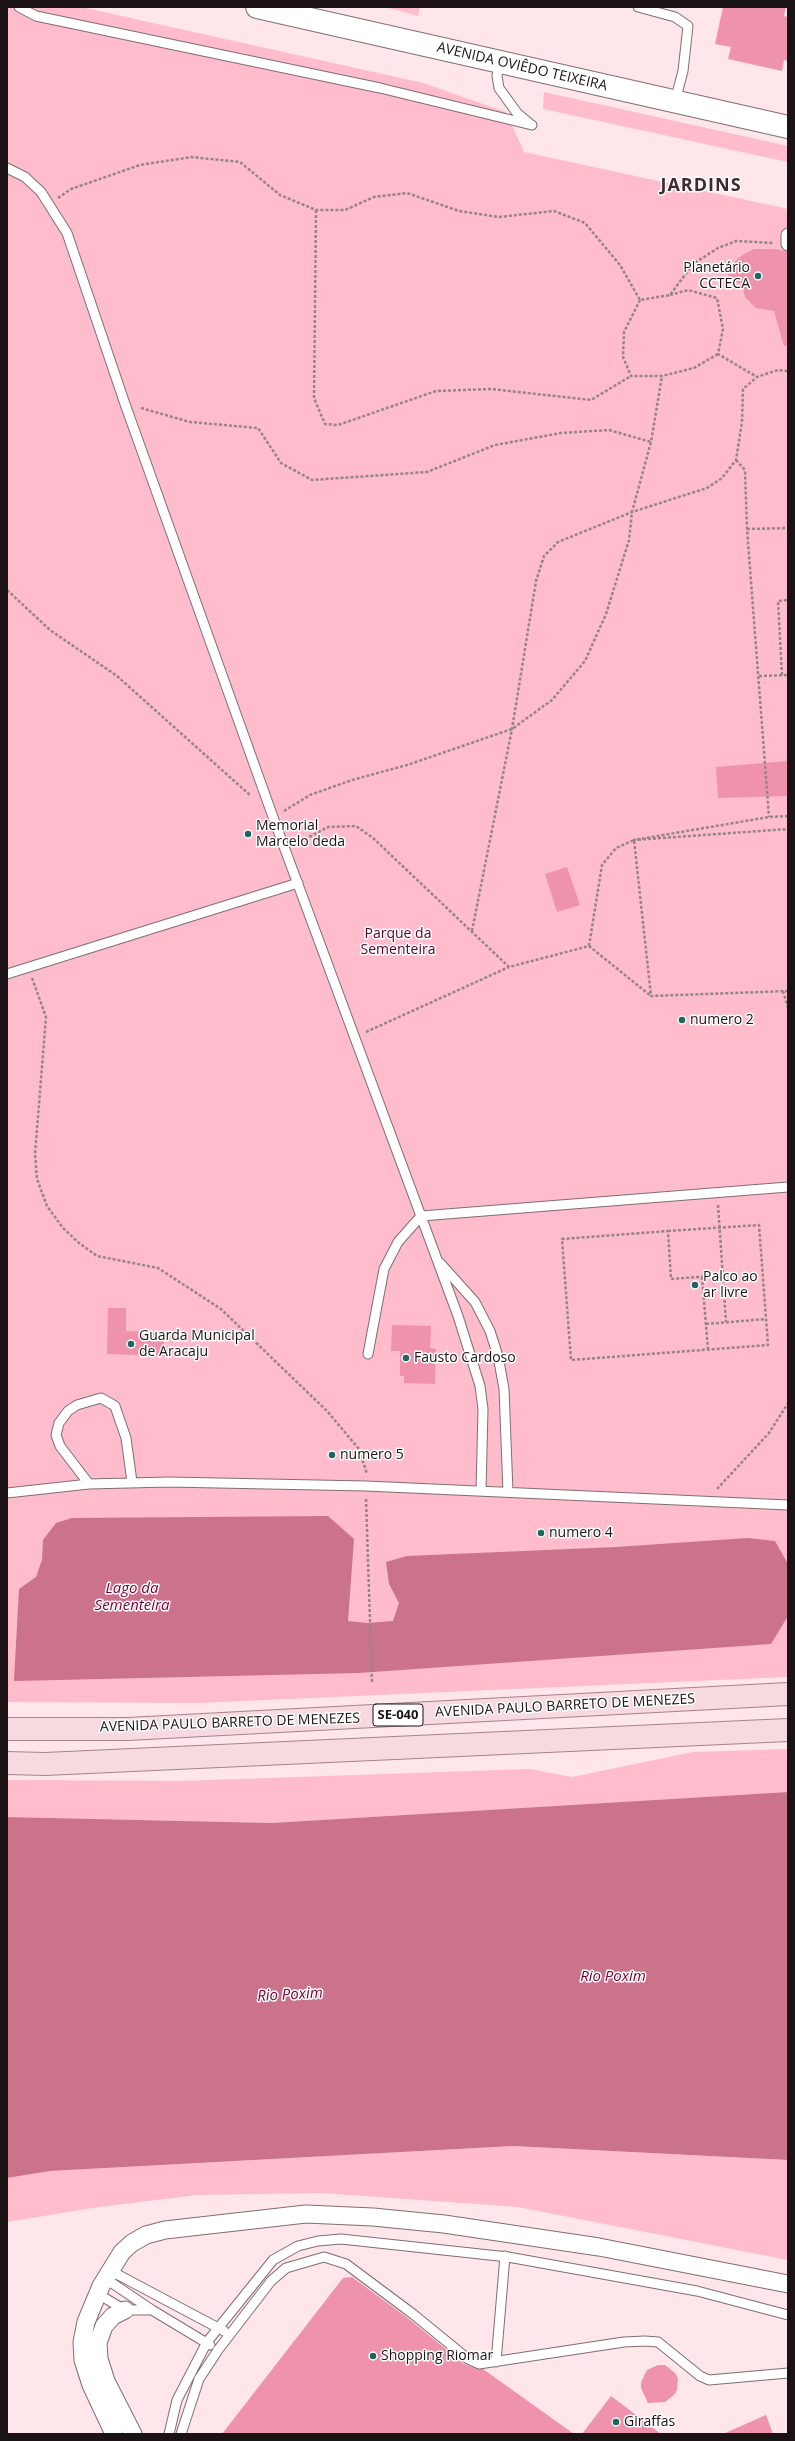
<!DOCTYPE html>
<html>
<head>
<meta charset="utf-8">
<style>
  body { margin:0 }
  #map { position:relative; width:795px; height:2441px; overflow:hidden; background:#fee6eb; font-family:"Open Sans",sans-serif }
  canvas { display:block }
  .frame { position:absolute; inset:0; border:8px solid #1a1214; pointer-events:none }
</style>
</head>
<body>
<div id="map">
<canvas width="795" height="2441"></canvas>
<div class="frame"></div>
</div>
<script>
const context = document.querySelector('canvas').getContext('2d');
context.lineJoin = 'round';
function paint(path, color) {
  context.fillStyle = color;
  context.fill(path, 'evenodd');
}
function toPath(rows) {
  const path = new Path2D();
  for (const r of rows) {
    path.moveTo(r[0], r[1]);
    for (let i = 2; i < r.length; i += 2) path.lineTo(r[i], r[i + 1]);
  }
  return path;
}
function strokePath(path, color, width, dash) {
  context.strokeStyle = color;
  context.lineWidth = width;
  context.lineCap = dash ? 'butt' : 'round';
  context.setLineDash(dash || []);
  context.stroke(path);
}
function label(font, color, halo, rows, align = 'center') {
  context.font = font + ' "Open Sans",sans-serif';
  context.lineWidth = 3;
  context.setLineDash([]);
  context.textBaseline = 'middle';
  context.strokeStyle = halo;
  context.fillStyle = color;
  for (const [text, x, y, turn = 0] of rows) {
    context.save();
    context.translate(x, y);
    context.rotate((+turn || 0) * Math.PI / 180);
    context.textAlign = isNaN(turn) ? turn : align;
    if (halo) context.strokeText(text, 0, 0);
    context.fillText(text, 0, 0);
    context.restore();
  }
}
paint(toPath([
  [7,7,81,7,423,83,506,112,524,152,788,209,787,1677,198,1703,7,1702],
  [385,7,420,7,418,16],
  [544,92,788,146,788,162,543,109],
  [788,1749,788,1792,271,1823,7,1817,7,1780,181,1781,530,1769,572,1777,693,1752],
  [513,2146,788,2160,788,2260,518,2207,322,2193,197,2195,92,2208,7,2222,7,2178,50,2171]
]), '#febccc');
paint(toPath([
  [328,1516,354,1539,348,1621,367,1623,393,1621,399,1603,389,1584,386,1562,407,1556,616,1547,748,1538,775,1541,788,1564,788,1616,771,1644,359,1673,14,1681,19,1589,36,1577,42,1560,43,1540,56,1523,72,1518],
  [788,1792,788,2160,513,2146,50,2171,7,2178,7,1817,271,1823]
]), '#cb738b');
paint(toPath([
  [723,7,786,7,784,16,788,17,788,61,784,60,782,71,728,59,731,47,715,44],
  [754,249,775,249,788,252,788,345,784,346,774,311,756,308,745,297,742,283,726,281,733,263,741,256],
  [788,761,788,796,718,798,716,767],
  [567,867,580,905,557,912,545,874],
  [108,1308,126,1308,126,1331,164,1332,164,1356,107,1354],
  [392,1325,431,1326,430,1348,436,1349,435,1384,404,1383,404,1376,400,1376,400,1351,391,1351],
  [352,2277,409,2319,464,2364,477,2369,483,2369,574,2434,222,2434,343,2278],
  [658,2365,665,2365,675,2373,678,2378,677,2390,674,2395,665,2402,648,2403,641,2388,641,2382,647,2370],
  [611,2396,661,2434,582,2434],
  [766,2415,773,2434,723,2434]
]), '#ee93ab');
const service = toPath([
  [19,7,36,16,380,88,532,125],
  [638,7,675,17,688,26,683,71,675,101],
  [499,62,497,76,499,88,517,113,530,124],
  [7,168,25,177,41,192,67,233,125,404,273,817,458,1316,480,1386,483,1409,481,1491],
  [7,974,298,883],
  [440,1263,475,1302,490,1331,498,1356,504,1389,508,1492],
  [368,1354,384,1269,398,1242,421,1216,788,1187],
  [89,1484,60,1446,56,1435,59,1423,68,1411,77,1405,101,1398,115,1406,118,1415,126,1438,132,1482],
  [7,1493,89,1484,169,1482,366,1486,788,1505],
  [111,2271,224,2331],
  [106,2279,152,2310,210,2345],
  [98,2294,125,2310,152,2310],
  [496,2362,505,2256],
  [169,2434,177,2400,207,2342,273,2260,298,2246,318,2241,341,2239,508,2257,697,2291,788,2315],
  [181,2434,199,2379,218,2350,271,2281,286,2268,324,2257,346,2264,413,2314,468,2359,479,2364,624,2342,645,2341,658,2342,700,2376,709,2380,788,2373]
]);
const pedestrian = toPath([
  [788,235,788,244]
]);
const minor = toPath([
  [125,2310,113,2316,104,2326,98,2343,99,2359,106,2381,133,2434],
  [114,2434,91,2385,83,2360,82,2342,86,2322,101,2286,122,2252,132,2243,146,2235,165,2230,306,2214,373,2217,444,2224,599,2247,788,2284]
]);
const tertiary = toPath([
  [257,7,788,127]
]);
const primary = toPath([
  [7,1729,128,1729,788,1694],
  [7,1763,45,1764,788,1730]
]);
strokePath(service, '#816d71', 11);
strokePath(pedestrian, '#816d71', 15);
strokePath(minor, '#816d71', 19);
strokePath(tertiary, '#816d71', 24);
strokePath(primary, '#a6838b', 24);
strokePath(toPath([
  [58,198,71,189,140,165,192,157,240,162,280,195,316,210,345,210,374,197,407,193,459,211,499,217,554,211,585,223,620,265,640,300,670,295,693,264,718,248,736,241,774,243],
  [316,210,314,398,325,424,338,425,436,391,491,389,591,400,631,376],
  [670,295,688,290,717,298,723,329,718,354,757,377],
  [640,300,624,332,623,357,631,376,662,376,694,368,718,354],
  [141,408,190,422,258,428,281,463,312,480,427,472,495,445,561,433,609,430,651,442],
  [736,460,745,470,747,529,769,817],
  [747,529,788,528],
  [7,590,50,630,117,676,251,796],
  [782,675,778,601,788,600],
  [759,676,788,675],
  [284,811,310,795,352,780,407,765,512,729,552,700,585,661,606,614,629,540,632,512,651,442,662,376],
  [788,816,769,817,634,840,788,829],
  [296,844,328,827,356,826,373,838,509,967,589,946,651,996],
  [472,931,512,729,536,581,544,556,558,542,632,512,707,488,722,478,736,460,742,422,743,389,757,377,778,370,788,371],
  [589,946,602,865,616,848,634,840,651,996,788,991],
  [32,978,46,1017,35,1154,37,1179,47,1206,63,1228,79,1243,97,1256,158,1268,221,1309,327,1411,359,1449,367,1474],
  [783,991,788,1008],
  [366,1032,509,967],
  [718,1205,726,1322],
  [668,1231,759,1225,768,1345,571,1360,562,1239,668,1231,671,1279,724,1275],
  [702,1277,708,1349],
  [706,1324,766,1319],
  [717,1489,769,1433,788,1403],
  [366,1499,372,1682]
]), '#958488', 2.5, [3, 2]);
strokePath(service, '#fff', 9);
strokePath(pedestrian, '#fff', 13);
strokePath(minor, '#fff', 17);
strokePath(tertiary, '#fff', 22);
strokePath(primary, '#f7d9e0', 22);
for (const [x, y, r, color] of [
  [758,276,4,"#1d665d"],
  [248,834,4,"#1d665d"],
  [682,1020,4,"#1d665d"],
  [695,1285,4,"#1d665d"],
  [131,1344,4,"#1d665d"],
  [406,1358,4,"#1d665d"],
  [332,1455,4,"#1d665d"],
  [541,1533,4,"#1d665d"],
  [373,2356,4,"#1d665d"],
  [616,2422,4,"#1d665d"]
]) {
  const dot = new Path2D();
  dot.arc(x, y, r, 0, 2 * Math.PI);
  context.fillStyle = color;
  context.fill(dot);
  strokePath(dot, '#fff', 1.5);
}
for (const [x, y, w] of [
  [398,1715,50]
]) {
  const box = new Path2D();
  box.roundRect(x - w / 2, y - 11, w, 22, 3);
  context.fillStyle = '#fff';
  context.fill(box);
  strokePath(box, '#1a1214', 1);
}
label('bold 13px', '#1a1214', null, [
  ["SE-040",398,1715]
]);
label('14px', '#1a1214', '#fff', [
  ["AVENIDA OVIÊDO TEIXEIRA",522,67,13],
  ["AVENIDA PAULO BARRETO DE MENEZES",565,1706,-3],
  ["AVENIDA PAULO BARRETO DE MENEZES",230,1723,-2]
]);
label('14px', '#1a1214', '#fff', [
  ["Planetário",750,268,"right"],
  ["CCTECA",750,284,"right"],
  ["Memorial",256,826],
  ["Marcelo deda",256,842],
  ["numero 2",690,1020],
  ["Palco ao",703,1277],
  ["ar livre",703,1293],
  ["Guarda Municipal",139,1336],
  ["de Aracaju",139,1352],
  ["Fausto Cardoso",414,1358],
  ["numero 5",340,1455],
  ["numero 4",549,1533],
  ["Shopping Riomar",381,2356],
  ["Giraffas",624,2422]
], 'left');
label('14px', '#540226', '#fff', [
  ["Parque da",398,934],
  ["Sementeira",398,950]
]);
label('italic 15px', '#700034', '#fff', [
  ["Lago da",132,1589],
  ["Sementeira",132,1606],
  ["Rio Poxim",613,1977],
  ["Rio Poxim",290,1995,-3]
]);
context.letterSpacing = '1px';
label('bold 18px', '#3d2b2f', '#fff', [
  ["JARDINS",701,186]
]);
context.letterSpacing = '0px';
</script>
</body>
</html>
